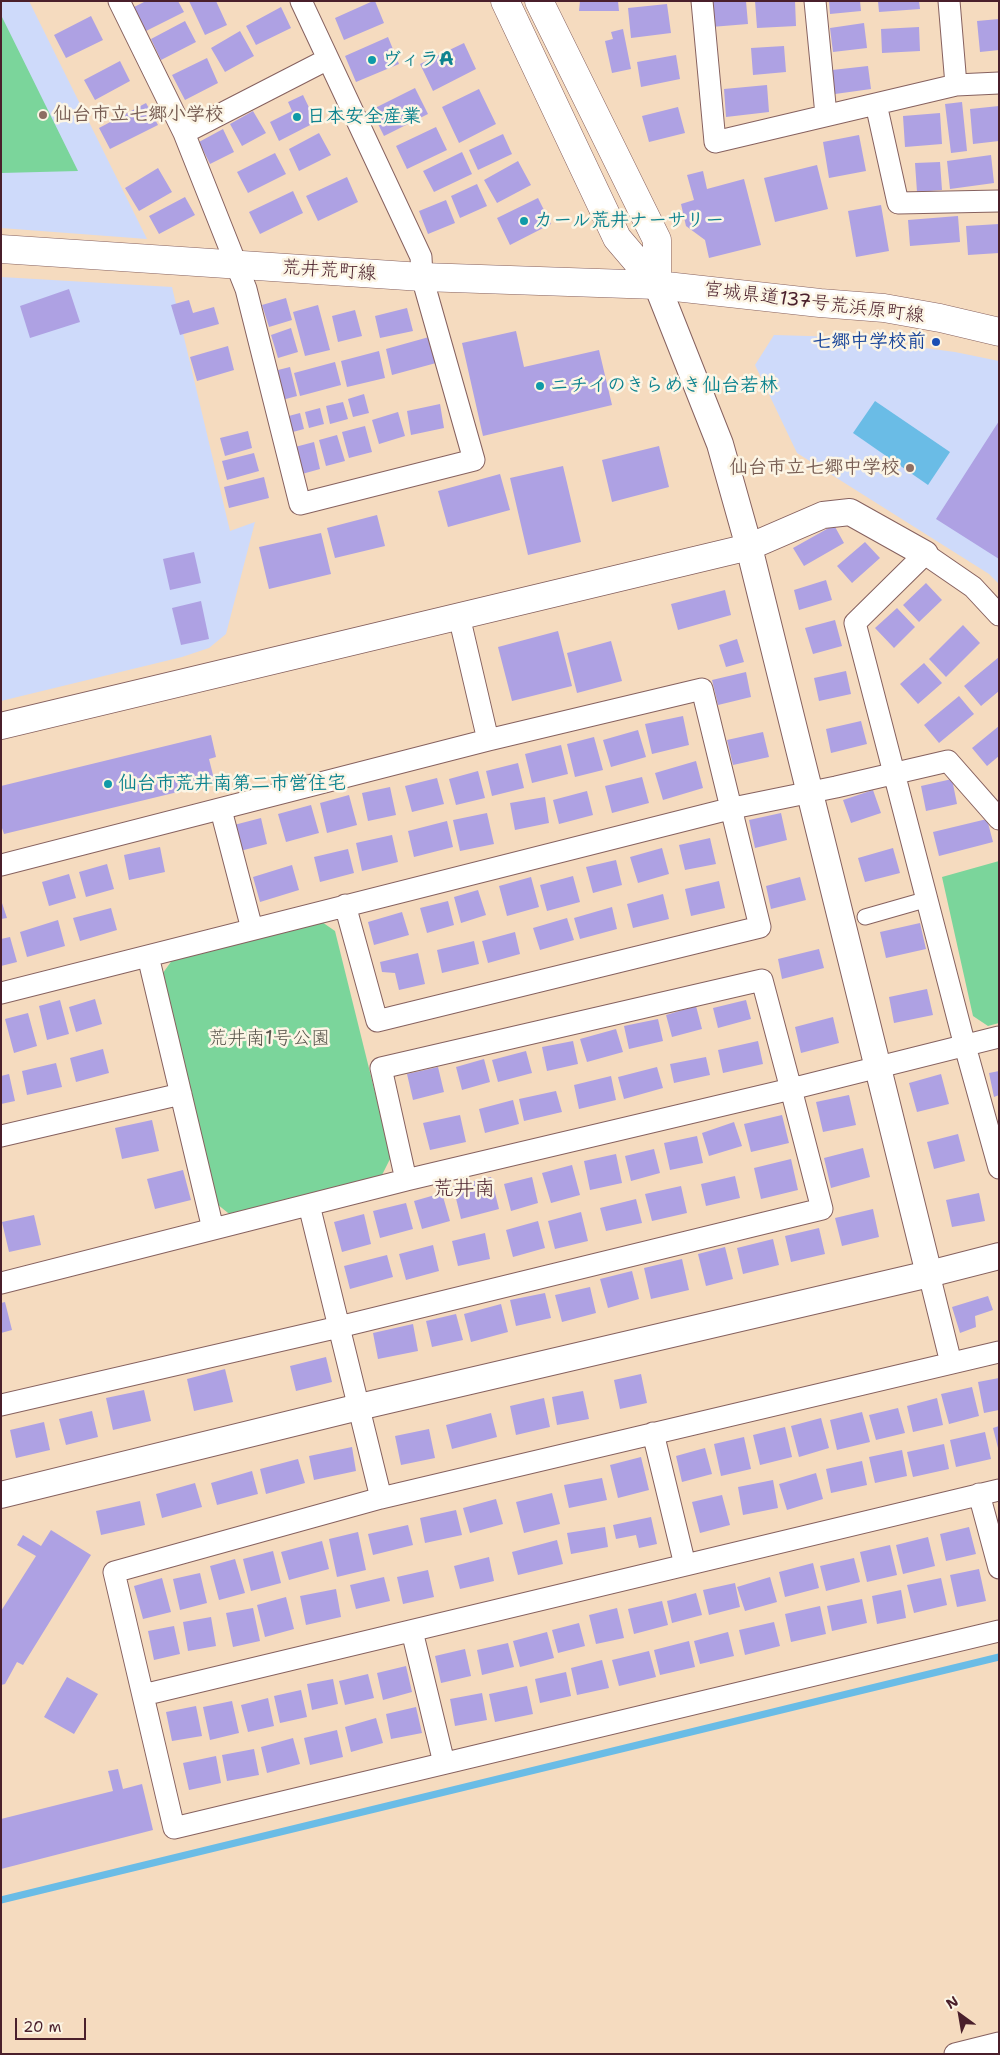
<!DOCTYPE html>
<html>
<head>
<meta charset="utf-8">
<style>
  body { margin:0 }
  #map { position:relative; width:1000px; height:2055px; overflow:hidden; background:#f5dbbf; font-family:"Shantell Sans",sans-serif }
  canvas { display:block }
  .frame { position:absolute; inset:0; border:2px solid #4a1f2b; pointer-events:none }
  .north { position:absolute; left:935px; top:1990px; width:50px; height:50px; -webkit-text-stroke:4px #fcf5e5; paint-order:stroke; rotate:328deg; font-size:14px; font-weight:700; line-height:20px; text-align:center; color:#4a1f2b }
  .north::after { content:''; display:block; margin:auto; width:18px; height:22px; background:#4a1f2b; clip-path:polygon(50% 0,100% 100%,50% 72%,0 100%) }
  .scale { position:absolute; left:15px; top:2018px; width:71px; height:22px; box-sizing:border-box; border:2px solid #4a1f2b; border-top:0; padding-left:6px; font-size:15px; line-height:18px; white-space:nowrap; color:#4a1f2b; -webkit-text-stroke:4px #fcf5e5; paint-order:stroke }
</style>
</head>
<body>
<div id="map">
<canvas width="1000" height="2055"></canvas>
<div class="frame"></div>
<div class="north">N</div>
<div class="scale">20 m</div>
</div>
<script>
const context = document.querySelector('canvas').getContext('2d');
context.lineJoin = 'round';
function paint(path, color) {
  context.fillStyle = color;
  context.fill(path, 'evenodd');
}
function toPath(rows) {
  const path = new Path2D();
  for (const r of rows) {
    path.moveTo(r[0], r[1]);
    for (let i = 2; i < r.length; i += 2) path.lineTo(r[i], r[i + 1]);
  }
  return path;
}
function strokePath(path, color, width, dash) {
  context.strokeStyle = color;
  context.lineWidth = width;
  context.lineCap = dash ? 'butt' : 'round';
  context.setLineDash(dash || []);
  context.stroke(path);
}
function label(font, color, halo, rows, align = 'center') {
  context.font = font + ' "Shantell Sans","Klee One",sans-serif';
  context.lineWidth = 5;
  context.setLineDash([]);
  context.textBaseline = 'middle';
  context.strokeStyle = halo;
  context.fillStyle = color;
  for (const [text, x, y, turn = 0] of rows) {
    context.save();
    context.translate(x, y);
    context.rotate((+turn || 0) * Math.PI / 180);
    context.textAlign = isNaN(turn) ? turn : align;
    if (halo) context.strokeText(text, 0, 0);
    context.fillText(text, 0, 0);
    context.restore();
  }
}
paint(toPath([
  [1,1,29,1,147,239,1,228],
  [1,277,172,287,230,531,255,522,226,634,209,648,182,657,1,701],
  [774,335,842,337,955,352,999,361,999,584,989,574,797,453,755,365]
]), '#cedafa');
paint(toPath([
  [1,15,78,171,1,173],
  [999,861,999,1023,988,1026,973,1016,942,877],
  [322,922,335,931,391,1157,382,1175,233,1217,217,1204,160,977,173,959]
]), '#7bd59b');
paint(toPath([
  [875,401,950,452,928,485,853,433]
]), '#6abce6');
strokePath(toPath([
  [1,1900,999,1657]
]), '#6abce6', 7);
paint(toPath([
  [146,1,178,1,184,12,144,32,132,8],
  [189,1,216,1,227,25,205,35],
  [373,1,375,1,384,23,344,40,335,18],
  [580,1,618,1,619,11,579,11],
  [713,1,746,1,748,24,711,27],
  [755,1,795,1,796,26,757,28],
  [829,1,860,1,861,11,830,14],
  [878,1,919,1,920,9,879,12],
  [667,4,671,33,631,38,628,8],
  [281,7,291,28,256,45,246,26],
  [91,16,103,40,66,58,54,35],
  [999,19,999,50,980,52,977,21],
  [185,21,196,42,161,60,151,39],
  [864,23,867,48,833,52,830,28],
  [919,27,920,51,882,53,881,29],
  [623,29,631,69,612,73,605,41,613,39,611,32],
  [240,31,254,56,225,72,211,48],
  [388,37,399,64,356,82,345,56],
  [464,43,476,69,433,91,420,64],
  [784,46,786,72,753,75,751,48],
  [676,55,680,79,641,87,637,62],
  [207,58,218,83,185,100,172,75],
  [120,61,130,81,95,100,84,80],
  [868,66,871,89,835,94,832,70],
  [767,85,769,112,726,117,724,89],
  [415,88,428,114,384,136,371,110],
  [479,89,496,124,459,143,442,107],
  [303,95,316,122,279,141,270,122,292,111,288,102],
  [962,102,967,151,951,153,945,104],
  [146,103,158,125,110,149,99,128],
  [999,106,999,141,973,144,970,109],
  [678,107,685,133,649,142,642,116],
  [253,111,266,133,242,146,230,124],
  [940,113,942,144,905,147,903,116],
  [436,127,447,150,407,169,396,146],
  [223,129,234,152,210,164,199,142],
  [319,133,331,155,299,171,289,149],
  [503,134,512,154,478,170,469,150],
  [859,135,866,171,829,178,823,142],
  [462,152,472,174,434,192,423,171],
  [275,153,286,174,248,193,237,172],
  [991,155,994,183,950,189,947,161],
  [518,161,531,185,497,203,484,180],
  [940,162,942,190,917,192,915,163],
  [817,165,828,209,775,222,764,178],
  [158,168,172,192,139,211,125,188],
  [703,171,707,189,744,179,761,245,709,258,705,240,686,226,681,204,694,200,687,175],
  [347,177,358,202,318,221,306,196],
  [477,184,487,206,460,218,451,196],
  [293,191,303,213,260,234,249,212],
  [185,197,195,215,159,234,149,216],
  [538,198,551,224,510,245,497,218],
  [446,200,455,223,428,234,419,211],
  [881,205,889,251,856,257,848,211],
  [958,216,960,242,910,246,908,220],
  [999,224,999,253,968,255,966,226],
  [69,289,80,322,30,338,20,306],
  [286,298,292,320,269,327,262,305],
  [189,300,193,313,214,307,219,324,180,335,171,305],
  [318,305,330,350,305,356,293,312],
  [407,308,413,331,380,338,375,316],
  [355,310,362,336,338,342,332,316],
  [291,328,298,352,278,358,271,335],
  [516,331,524,367,599,350,612,405,483,436,462,343],
  [429,337,436,363,392,375,386,349],
  [228,346,234,370,197,381,190,357],
  [379,351,385,378,347,387,341,361],
  [335,362,341,385,300,396,294,373],
  [290,367,297,396,282,400,274,371],
  [364,394,369,413,353,417,348,399],
  [343,402,348,419,330,424,326,406],
  [440,404,444,428,411,435,407,411],
  [320,408,324,424,309,428,305,412],
  [398,412,405,436,379,444,372,420],
  [300,413,304,429,289,433,285,417],
  [999,421,999,559,936,519],
  [365,426,372,452,349,458,342,432],
  [248,431,252,448,225,456,220,438],
  [337,435,345,461,326,466,319,440],
  [314,442,320,469,302,474,295,447],
  [659,446,669,487,612,502,602,460],
  [254,453,259,471,227,480,222,461],
  [563,466,581,542,528,555,510,478],
  [500,474,510,510,448,527,438,491],
  [264,477,269,498,229,508,224,487],
  [377,515,385,546,335,558,327,528],
  [834,525,844,543,804,566,793,548],
  [321,533,331,574,269,589,259,547],
  [865,542,880,558,852,583,837,566],
  [194,552,201,583,170,590,163,559],
  [826,580,832,600,799,610,794,590],
  [926,583,942,600,919,622,903,605],
  [725,590,731,615,678,630,671,604],
  [201,601,209,639,181,645,172,608],
  [897,608,915,627,894,648,875,628],
  [835,620,842,646,813,654,805,628],
  [963,625,980,643,946,677,929,659],
  [558,631,572,686,512,701,498,647],
  [737,639,744,662,726,667,719,645],
  [611,641,622,681,577,693,567,653],
  [999,657,999,691,981,706,964,686],
  [924,663,942,683,918,704,900,684],
  [846,671,851,694,819,701,814,678],
  [746,672,751,697,718,705,712,680],
  [959,696,974,714,939,743,924,725],
  [683,716,689,745,652,754,645,724],
  [861,721,867,744,831,753,826,729],
  [999,726,999,756,987,766,972,748],
  [638,730,646,757,611,767,603,740],
  [763,732,769,757,733,765,727,740],
  [211,735,216,757,209,759,215,783,4,834,1,825,1,786],
  [594,737,603,770,575,777,567,744],
  [561,745,568,774,532,783,525,754],
  [696,761,703,788,663,800,655,773],
  [518,763,524,788,492,796,486,771],
  [478,771,485,798,456,805,449,779],
  [642,777,649,803,612,813,605,786],
  [437,778,444,804,412,812,405,786],
  [952,779,957,804,926,811,921,786],
  [390,787,396,815,368,821,362,793],
  [873,790,881,813,851,823,843,800],
  [587,791,593,815,559,824,553,800],
  [349,795,357,825,327,833,320,803],
  [545,797,549,823,515,830,510,803],
  [311,805,319,833,286,842,278,814],
  [487,813,494,844,460,851,453,820],
  [781,813,787,840,755,848,749,820],
  [261,818,267,844,240,851,234,825],
  [987,819,993,842,939,856,933,832],
  [447,821,453,847,414,857,408,831],
  [392,835,398,862,362,871,356,843],
  [710,838,716,864,685,870,679,845],
  [160,847,165,872,129,880,124,855],
  [662,848,669,874,638,883,630,857],
  [893,848,900,873,865,882,858,858],
  [348,849,354,873,320,882,314,857],
  [616,860,622,885,593,893,586,867],
  [107,864,114,889,86,897,79,872],
  [292,865,299,890,260,902,253,877],
  [69,874,76,898,49,906,42,882],
  [573,876,580,902,547,911,540,885],
  [531,877,539,907,507,916,499,886],
  [800,877,806,900,771,909,766,886],
  [719,881,725,908,691,916,685,889],
  [478,890,486,915,461,923,454,897],
  [663,894,669,919,633,928,627,904],
  [1,900,7,918,1,919],
  [448,901,454,925,427,933,420,908],
  [612,907,617,929,580,939,574,918],
  [111,908,117,930,80,941,73,918],
  [402,912,409,935,374,945,368,922],
  [567,918,574,940,540,950,533,928],
  [58,920,65,946,27,957,20,932],
  [920,923,926,949,886,958,880,932],
  [515,932,520,954,488,963,482,941],
  [10,937,17,962,1,966,1,939],
  [474,941,479,964,442,973,437,950],
  [819,949,824,968,782,979,778,959],
  [418,953,425,984,399,990,395,973,382,972,380,962],
  [927,989,933,1015,894,1023,889,997],
  [95,999,102,1024,76,1032,69,1007],
  [60,1000,69,1034,47,1040,39,1006],
  [746,1000,751,1019,718,1028,713,1008],
  [696,1006,702,1029,672,1037,666,1015],
  [28,1013,37,1046,14,1053,5,1019],
  [833,1017,839,1043,801,1053,795,1027],
  [658,1019,663,1041,629,1049,624,1026],
  [616,1029,623,1052,587,1062,580,1039],
  [573,1041,578,1064,547,1071,542,1047],
  [758,1041,763,1064,723,1073,718,1050],
  [103,1049,109,1073,76,1082,70,1058],
  [526,1051,532,1073,498,1082,492,1060],
  [706,1057,710,1075,674,1083,670,1064],
  [484,1059,490,1082,462,1090,456,1067],
  [56,1063,62,1087,27,1095,22,1071],
  [438,1067,444,1092,413,1100,407,1074],
  [657,1067,663,1088,624,1099,618,1077],
  [999,1071,999,1095,994,1097,989,1073],
  [9,1074,15,1101,1,1104,1,1076],
  [941,1074,949,1104,917,1112,909,1083],
  [611,1076,616,1100,579,1109,574,1085],
  [556,1091,562,1112,524,1121,519,1099],
  [849,1095,856,1125,823,1132,816,1102],
  [513,1100,519,1124,485,1133,479,1109],
  [460,1115,466,1142,430,1150,423,1123],
  [782,1115,789,1143,751,1152,744,1124],
  [152,1120,159,1151,122,1159,115,1128],
  [734,1122,742,1146,709,1156,702,1133],
  [958,1134,965,1161,934,1169,927,1142],
  [697,1136,703,1163,670,1170,664,1143],
  [863,1148,870,1177,831,1188,824,1158],
  [654,1149,660,1173,631,1181,625,1156],
  [616,1154,622,1183,590,1190,584,1161],
  [791,1159,798,1190,761,1199,754,1168],
  [572,1165,580,1195,551,1203,542,1173],
  [183,1170,191,1200,155,1209,147,1179],
  [735,1176,740,1198,706,1206,701,1184],
  [491,1177,499,1209,461,1219,453,1186],
  [532,1177,538,1203,511,1211,504,1184],
  [681,1186,687,1213,652,1221,645,1194],
  [442,1193,450,1221,422,1229,414,1201],
  [979,1193,985,1221,952,1227,946,1200],
  [636,1199,642,1223,606,1231,600,1208],
  [406,1203,413,1229,380,1238,373,1211],
  [873,1209,879,1237,842,1246,835,1218],
  [581,1212,588,1241,555,1249,548,1221],
  [364,1214,371,1244,342,1252,334,1222],
  [34,1215,41,1245,9,1252,2,1222],
  [538,1221,545,1248,513,1257,506,1230],
  [819,1228,825,1254,791,1262,785,1236],
  [485,1233,490,1259,458,1266,452,1241],
  [773,1239,779,1265,743,1274,737,1248],
  [433,1245,439,1271,406,1280,399,1254],
  [725,1247,733,1279,706,1286,698,1254],
  [387,1255,393,1277,350,1289,344,1266],
  [682,1259,689,1290,651,1299,644,1268],
  [632,1271,639,1299,608,1308,600,1279],
  [590,1287,596,1313,562,1322,555,1295],
  [545,1293,551,1318,516,1326,510,1300],
  [988,1296,993,1310,975,1316,976,1327,960,1333,952,1307],
  [5,1302,12,1330,1,1333,1,1303],
  [501,1304,508,1332,471,1342,464,1314],
  [456,1314,463,1340,432,1347,426,1321],
  [413,1324,418,1351,378,1359,373,1333],
  [326,1357,332,1382,296,1391,290,1366],
  [225,1369,233,1402,194,1411,187,1379],
  [641,1374,647,1403,620,1409,614,1380],
  [999,1378,999,1410,984,1413,978,1382],
  [972,1387,979,1416,949,1424,941,1394],
  [144,1390,151,1421,113,1430,106,1398],
  [583,1391,589,1419,557,1425,552,1397],
  [544,1398,550,1427,516,1435,510,1406],
  [937,1398,943,1425,913,1432,907,1406],
  [898,1408,905,1433,876,1440,869,1415],
  [92,1411,98,1437,66,1445,59,1419],
  [862,1412,870,1442,837,1450,830,1420],
  [491,1413,497,1437,452,1449,446,1425],
  [821,1418,829,1448,799,1457,791,1426],
  [44,1422,50,1450,16,1458,10,1430],
  [999,1426,999,1448,998,1448,993,1428],
  [785,1427,792,1457,760,1465,753,1435],
  [429,1429,435,1458,401,1465,395,1436],
  [985,1432,991,1459,956,1467,950,1440],
  [744,1437,751,1469,721,1476,714,1444],
  [944,1444,949,1469,913,1477,907,1452],
  [352,1447,356,1471,314,1480,309,1456],
  [705,1448,712,1474,682,1482,676,1456],
  [902,1450,907,1476,875,1483,869,1457],
  [641,1457,649,1490,618,1498,610,1465],
  [298,1459,305,1483,266,1494,260,1469],
  [862,1461,867,1485,831,1493,826,1469],
  [252,1471,258,1494,217,1505,211,1483],
  [816,1473,823,1499,787,1510,779,1484],
  [602,1478,607,1500,569,1508,564,1485],
  [773,1480,778,1508,743,1515,738,1487],
  [195,1483,202,1507,162,1518,156,1494],
  [552,1493,560,1524,524,1533,516,1502],
  [722,1495,730,1525,700,1533,692,1502],
  [496,1499,503,1524,470,1533,463,1508],
  [140,1501,145,1525,101,1535,96,1511],
  [456,1510,462,1535,425,1543,420,1518],
  [651,1517,657,1544,639,1548,636,1535,616,1539,613,1525],
  [408,1525,413,1545,373,1555,368,1534],
  [605,1527,608,1547,571,1554,567,1533],
  [969,1527,976,1554,946,1561,940,1534],
  [51,1530,91,1555,23,1665,17,1662,5,1684,1,1685,1,1611,36,1556,17,1545,23,1535,41,1546],
  [358,1532,366,1570,337,1577,329,1539],
  [928,1537,935,1566,903,1574,896,1545],
  [557,1540,563,1564,518,1575,512,1552],
  [322,1541,329,1569,289,1580,281,1552],
  [890,1545,897,1575,867,1582,860,1552],
  [273,1551,281,1583,251,1591,243,1559],
  [489,1557,494,1581,460,1589,454,1566],
  [854,1558,860,1582,826,1591,820,1566],
  [235,1559,245,1593,219,1600,210,1566],
  [813,1563,819,1588,785,1597,779,1572],
  [979,1569,986,1601,957,1607,950,1575],
  [428,1570,434,1597,403,1604,397,1577],
  [200,1573,207,1603,180,1610,173,1579],
  [384,1577,390,1601,356,1609,350,1585],
  [770,1577,777,1602,745,1611,737,1587],
  [162,1578,171,1612,143,1619,134,1586],
  [941,1578,947,1605,914,1613,907,1585],
  [735,1583,740,1607,709,1615,703,1590],
  [336,1589,341,1617,306,1625,300,1596],
  [901,1590,906,1618,877,1624,872,1596],
  [696,1593,702,1615,672,1623,667,1601],
  [286,1597,294,1629,265,1637,257,1605],
  [862,1599,867,1623,832,1631,827,1606],
  [662,1601,668,1625,634,1634,628,1609],
  [820,1606,826,1634,791,1642,785,1614],
  [253,1608,260,1641,233,1647,226,1613],
  [617,1608,624,1638,596,1644,589,1615],
  [211,1617,216,1646,188,1651,183,1622],
  [774,1622,780,1646,745,1655,739,1630],
  [579,1623,585,1646,558,1653,552,1630],
  [174,1626,180,1654,154,1660,148,1631],
  [547,1632,554,1658,520,1667,513,1641],
  [728,1632,734,1656,700,1664,694,1641],
  [689,1641,695,1667,660,1675,654,1650],
  [508,1643,514,1667,482,1675,477,1650],
  [465,1649,471,1676,441,1683,435,1656],
  [649,1651,656,1677,619,1686,612,1660],
  [602,1660,609,1688,577,1695,571,1668],
  [406,1666,412,1692,383,1700,377,1673],
  [566,1672,571,1696,540,1703,535,1679],
  [368,1674,374,1698,345,1705,339,1681],
  [67,1677,98,1694,74,1734,44,1717],
  [333,1679,338,1704,312,1710,307,1684],
  [527,1686,533,1714,495,1722,489,1694],
  [301,1690,307,1717,280,1723,274,1696],
  [482,1693,487,1720,455,1726,450,1699],
  [268,1698,274,1726,248,1732,241,1705],
  [232,1701,239,1733,210,1740,203,1707],
  [196,1706,202,1736,172,1741,166,1712],
  [416,1707,422,1733,391,1739,386,1714],
  [376,1718,383,1743,351,1752,345,1727],
  [337,1730,343,1757,310,1765,304,1738],
  [293,1738,300,1764,267,1773,261,1747],
  [254,1749,259,1775,227,1781,222,1755],
  [216,1756,221,1783,189,1790,183,1763],
  [118,1769,123,1789,142,1784,153,1830,1,1869,1,1819,113,1791,108,1771]
]), '#aea1e3');
const pedestrian = toPath([
  [865,917,928,899]
]);
const minor = toPath([
  [119,1,184,133,246,289,300,504,474,460,422,277,421,257,301,1],
  [702,1,715,142,956,85,999,83],
  [815,1,826,115],
  [949,1,956,85],
  [876,104,898,203,999,201],
  [184,133,328,59],
  [999,615,973,587,925,554,855,623,965,1046,999,1168],
  [459,616,488,740],
  [221,810,252,929],
  [1,865,488,740,702,689,760,927,377,1021,345,905],
  [148,956,213,1229],
  [1,993,733,808,836,787,948,761,999,819],
  [1,1136,181,1094],
  [309,1205,381,1498],
  [929,1274,951,1363],
  [1,1283,406,1180],
  [999,1352,381,1498,114,1572,174,1828,999,1631],
  [1,1405,339,1327,822,1209,791,1089,762,980,381,1068,406,1180,791,1089,999,1037],
  [653,1433,685,1565],
  [979,1494,999,1568],
  [412,1631,444,1763],
  [143,1695,999,1490],
  [955,2054,999,2043]
]);
const tertiary = toPath([
  [657,285,720,444,749,547,929,1274,999,1256],
  [1,726,749,547,823,515,850,512,925,554],
  [1,1495,359,1407,929,1274]
]);
const secondary = toPath([
  [505,1,617,238,657,285],
  [539,1,657,240,657,285],
  [1,249,422,277,657,285,820,303,884,308,940,318,999,332]
]);
strokePath(pedestrian, '#86615f', 17);
strokePath(minor, '#86615f', 23);
strokePath(tertiary, '#86615f', 28);
strokePath(secondary, '#86615f', 29);
strokePath(pedestrian, '#fff', 15);
strokePath(minor, '#fff', 21);
strokePath(tertiary, '#fff', 26);
strokePath(secondary, '#fff', 28);
for (const [x, y, r, color] of [
  [372,60,5,"#0f9aa8"],
  [43,115,5,"#8d6e63"],
  [297,117,5,"#0f9aa8"],
  [524,221,5,"#0f9aa8"],
  [936,342,5,"#1a4fb4"],
  [540,386,5,"#0f9aa8"],
  [910,468,5,"#8d6e63"],
  [108,784,5,"#0f9aa8"]
]) {
  const dot = new Path2D();
  dot.arc(x, y, r, 0, 2 * Math.PI);
  context.fillStyle = color;
  context.fill(dot);
  strokePath(dot, '#fcf5e5', 2);
}
label('bold 19px', '#0d838f', '#fcf5e5', [
  ["ヴィラA",382,60],
  ["日本安全産業",307,117],
  ["カール荒井ナーサリー",534,221],
  ["ニチイのきらめき仙台若林",550,386],
  ["仙台市荒井南第二市営住宅",118,784]
], 'left');
label('bold 19px', '#785e54', '#fcf5e5', [
  ["仙台市立七郷小学校",53,115],
  ["仙台市立七郷中学校",900,468,"right"]
], 'left');
label('19px', '#4a1f2b', '#fcf5e5', [
  ["荒井荒町線",329,271,4],
  ["宮城県道137号荒浜原町線",814,303,7]
]);
label('bold 19px', '#164399', '#fcf5e5', [
  ["七郷中学校前",926,342]
], 'right');
label('19px', '#59564d', '#fcf5e5', [
  ["荒井南1号公園",269,1039]
]);
label('21px', '#4a1f2b', '#fcf5e5', [
  ["荒井南",464,1190]
]);
</script>
</body>
</html>
